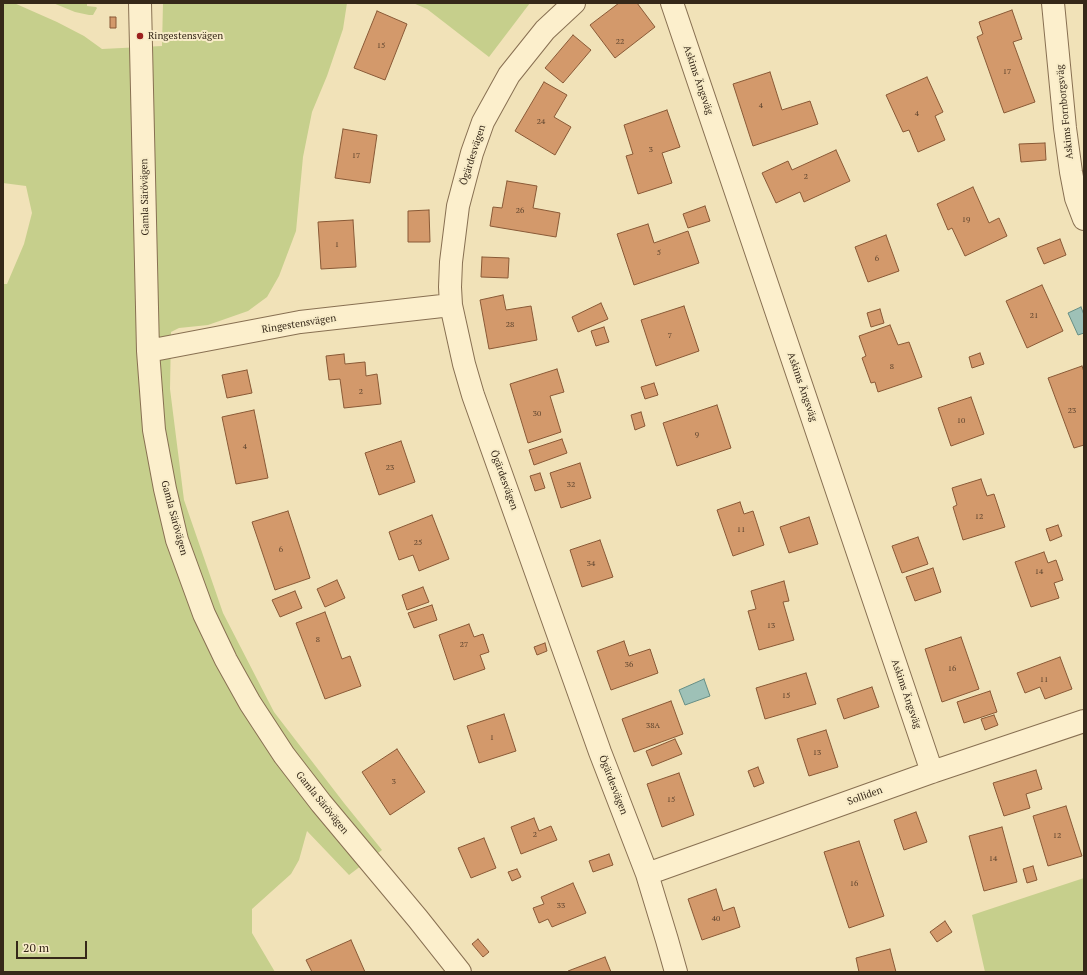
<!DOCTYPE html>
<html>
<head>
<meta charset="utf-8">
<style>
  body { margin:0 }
  #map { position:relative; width:1087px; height:975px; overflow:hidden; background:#f1e2b8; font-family:"PT Serif",serif }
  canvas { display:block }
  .frame { position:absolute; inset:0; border:4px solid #362819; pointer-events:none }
  .scale { position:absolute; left:16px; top:941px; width:71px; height:18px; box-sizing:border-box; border:2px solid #362819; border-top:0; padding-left:5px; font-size:12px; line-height:14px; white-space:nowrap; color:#362819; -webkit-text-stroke:3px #f8ecc8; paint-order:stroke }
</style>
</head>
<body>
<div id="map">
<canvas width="1087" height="975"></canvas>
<div class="frame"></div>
<div class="scale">20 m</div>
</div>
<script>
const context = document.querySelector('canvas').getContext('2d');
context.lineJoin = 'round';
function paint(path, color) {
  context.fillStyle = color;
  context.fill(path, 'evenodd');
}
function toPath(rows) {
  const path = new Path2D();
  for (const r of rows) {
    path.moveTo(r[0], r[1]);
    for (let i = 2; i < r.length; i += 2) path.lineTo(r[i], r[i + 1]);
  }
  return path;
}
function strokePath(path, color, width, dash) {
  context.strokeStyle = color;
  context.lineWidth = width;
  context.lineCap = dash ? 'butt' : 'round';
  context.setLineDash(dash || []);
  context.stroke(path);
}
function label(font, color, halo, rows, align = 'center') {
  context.font = font + ' "PT Serif",serif';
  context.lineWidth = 4;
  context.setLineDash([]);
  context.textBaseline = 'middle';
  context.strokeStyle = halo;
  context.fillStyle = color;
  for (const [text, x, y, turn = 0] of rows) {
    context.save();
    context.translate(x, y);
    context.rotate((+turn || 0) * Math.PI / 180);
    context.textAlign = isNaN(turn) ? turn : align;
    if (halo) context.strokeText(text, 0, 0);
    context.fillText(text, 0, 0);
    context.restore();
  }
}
paint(toPath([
  [3,3,14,3,57,22,84,36,102,49,162,46,163,3,347,3,343,29,327,76,312,112,303,157,296,231,279,276,267,297,248,311,208,325,179,328,171,332,170,389,184,500,223,613,274,712,344,803,382,850,349,875,307,831,299,860,291,874,252,909,252,933,275,972,3,972,3,284,7,284,24,244,32,213,26,186,3,183],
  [53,3,87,3,87,6,96,7,97,8,93,15,89,15,75,12],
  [413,3,530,3,489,57,427,9],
  [1084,878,1084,972,985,972,972,915]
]), '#c6cf8c');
const water = toPath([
  [1081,307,1084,315,1084,333,1078,335,1068,313,1081,307],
  [704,679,710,696,685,705,679,690,704,679]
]);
paint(water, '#9ec1b7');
strokePath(water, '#658e85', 1);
const building = toPath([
  [619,3,637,3,655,27,615,58,590,25,619,3],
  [1012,10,1022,39,1013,42,1035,102,1004,113,977,37,983,34,979,22,1012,10],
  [377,11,407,24,385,80,354,68,377,11],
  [110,17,116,17,116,28,110,28,110,17],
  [573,35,591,50,563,83,545,68,573,35],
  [770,72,782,110,810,101,818,124,753,146,733,84,770,72],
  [927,77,943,112,935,116,945,140,918,152,909,130,903,132,886,95,927,77],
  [544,82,567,95,554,117,571,127,555,155,515,131,544,82],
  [667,110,680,147,662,153,672,183,638,194,626,156,633,154,624,125,667,110],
  [343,129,377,135,370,183,335,178,343,129],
  [1045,143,1046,160,1021,162,1019,144,1045,143],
  [836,150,850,181,804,202,800,192,776,203,762,173,788,161,792,170,836,150],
  [507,181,537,186,533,208,560,213,556,237,490,226,493,207,502,208,507,181],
  [973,187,989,223,999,218,1007,236,965,256,952,228,948,230,937,204,973,187],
  [705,206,710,221,688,228,683,214,705,206],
  [429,210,430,242,408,242,408,211,429,210],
  [353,220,356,267,321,269,318,222,353,220],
  [648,224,654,243,688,231,699,263,634,285,617,234,648,224],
  [886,235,899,271,868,282,855,247,886,235],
  [1060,239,1066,255,1044,264,1037,248,1060,239],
  [482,257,509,258,508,278,481,277,482,257],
  [1042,285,1063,331,1027,348,1006,301,1042,285],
  [503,295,506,310,531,306,537,340,489,349,480,300,503,295],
  [601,303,608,319,578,332,572,317,601,303],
  [684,306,699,351,656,366,641,320,684,306],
  [880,309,884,323,871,327,867,313,880,309],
  [890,325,898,345,909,342,922,377,878,392,875,382,871,383,862,358,866,356,859,336,890,325],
  [604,327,609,342,596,346,591,331,604,327],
  [980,353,984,364,972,368,969,357,980,353],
  [344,354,345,364,365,362,366,376,377,374,381,404,344,408,340,379,329,380,326,356,344,354],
  [1082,366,1084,372,1084,445,1074,448,1048,378,1082,366],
  [557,369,564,392,550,396,561,432,528,443,510,384,557,369],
  [247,370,252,393,227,398,222,375,247,370],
  [654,383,658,395,645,399,641,387,654,383],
  [971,397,984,434,951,446,938,408,971,397],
  [717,405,731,448,677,466,663,423,717,405],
  [254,410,268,478,236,484,222,417,254,410],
  [641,412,645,426,635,430,631,415,641,412],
  [562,439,567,453,534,465,529,450,562,439],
  [401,441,415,482,379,495,365,453,401,441],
  [580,463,591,498,561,508,550,473,580,463],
  [540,473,545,488,535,491,530,476,540,473],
  [981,479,987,496,994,494,1005,527,963,540,953,507,957,505,952,488,981,479],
  [740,502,744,514,753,511,764,545,733,556,717,510,740,502],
  [288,511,310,578,275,590,252,522,288,511],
  [432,515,449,559,419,571,413,555,399,560,389,532,432,515],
  [809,517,818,544,789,553,780,527,809,517],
  [1058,525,1062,536,1050,541,1046,529,1058,525],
  [918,537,928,564,902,573,892,546,918,537],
  [600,540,613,577,582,587,570,550,600,540],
  [1044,552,1048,563,1056,560,1063,580,1054,583,1059,598,1031,607,1015,562,1044,552],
  [933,568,941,592,915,601,906,577,933,568],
  [337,580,345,598,325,607,317,589,337,580],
  [784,581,789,601,783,602,794,640,759,650,748,611,756,609,751,591,784,581],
  [423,587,429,602,407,610,402,595,423,587],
  [295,591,302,608,280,617,272,600,295,591],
  [432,605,437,620,414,628,408,613,432,605],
  [325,612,342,659,350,656,361,686,325,699,296,623,325,612],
  [469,624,474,637,483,634,489,652,480,655,485,669,454,680,439,635,469,624],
  [961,637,979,689,942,702,925,649,961,637],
  [624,641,629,656,650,649,658,673,611,690,597,651,624,641],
  [545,643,547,651,537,655,534,647,545,643],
  [1060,657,1072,689,1045,699,1040,687,1025,693,1017,673,1060,657],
  [806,673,816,704,765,719,756,688,806,673],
  [872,687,879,707,844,719,837,699,872,687],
  [990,691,997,712,964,723,957,702,990,691],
  [671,701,683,734,634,752,622,719,671,701],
  [504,714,516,751,479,763,467,726,504,714],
  [994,715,998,725,985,730,981,719,994,715],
  [826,730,838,767,809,776,797,739,826,730],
  [675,739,682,754,652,766,646,751,675,739],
  [397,749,425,792,390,815,362,772,397,749],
  [758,767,764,783,754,787,748,771,758,767],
  [1036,770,1042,789,1026,794,1030,808,1004,816,993,783,1036,770],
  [679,773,694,815,662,827,647,784,679,773],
  [1066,806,1082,856,1048,866,1033,816,1066,806],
  [916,812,927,842,904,850,894,820,916,812],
  [534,818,539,831,551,826,557,840,521,854,511,827,534,818],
  [1002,827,1017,882,984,891,969,836,1002,827],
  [484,838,496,868,471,878,458,848,484,838],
  [859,841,884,916,849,928,824,852,859,841],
  [609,854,613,865,593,872,589,861,609,854],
  [1033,866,1037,880,1027,883,1023,869,1033,866],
  [517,869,521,877,512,881,508,872,517,869],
  [573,883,586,913,552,927,548,919,539,923,533,908,544,904,541,897,573,883],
  [716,889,723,911,734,907,740,927,702,940,688,899,716,889],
  [945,921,952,932,937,942,930,932,945,921],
  [478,939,489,952,483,957,472,944,478,939],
  [351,940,365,972,312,972,306,960,351,940],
  [890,949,896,972,859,972,856,958,890,949],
  [605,957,611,972,569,972,568,971,605,957]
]);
paint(building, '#d3996b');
strokePath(building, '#895936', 1);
const minor = toPath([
  [140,3,148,351,154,430,165,489,177,540,204,614,226,660,250,703,284,755,321,803,418,919,460,972],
  [574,3,545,30,509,75,483,122,472,153,458,206,451,262,450,287,451,305,464,364,473,395,600,752,647,874,667,940,676,972],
  [672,3,932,772],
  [1053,3,1065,128,1071,172,1076,198,1084,219],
  [148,351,300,322,451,305],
  [647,874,932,772,1084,721]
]);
strokePath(minor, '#887052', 24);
strokePath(minor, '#fcefcc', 22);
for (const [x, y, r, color] of [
  [140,36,4,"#9c201d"]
]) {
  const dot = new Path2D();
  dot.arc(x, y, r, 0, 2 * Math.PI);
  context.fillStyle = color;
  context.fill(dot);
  strokePath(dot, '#f8ecc8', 1.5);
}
label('8px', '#5d442e', null, [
  ["22",620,42],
  ["15",381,46],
  ["17",1007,72],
  ["4",761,106],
  ["4",917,114],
  ["24",541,122],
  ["3",651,150],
  ["17",356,156],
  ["2",806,177],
  ["26",520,211],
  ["19",966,220],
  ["1",337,245],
  ["5",659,253],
  ["6",877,259],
  ["21",1034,316],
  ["28",510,325],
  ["7",670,336],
  ["8",892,367],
  ["2",361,392],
  ["23",1072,411],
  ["30",537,414],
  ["10",961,421],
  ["9",697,435],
  ["4",245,447],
  ["23",390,468],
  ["32",571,485],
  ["12",979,517],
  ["11",741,530],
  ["25",418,543],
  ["6",281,550],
  ["34",591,564],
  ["14",1039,572],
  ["13",771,626],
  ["8",318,640],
  ["27",464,645],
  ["36",629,665],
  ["16",952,669],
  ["11",1044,680],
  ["15",786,696],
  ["38A",653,726],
  ["1",492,738],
  ["13",817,753],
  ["3",394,782],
  ["15",671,800],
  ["2",535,835],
  ["12",1057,836],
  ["14",993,859],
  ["16",854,884],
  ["33",561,906],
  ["40",716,919]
]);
label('10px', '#362819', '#f8ecc8', [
  ["Ringestensvägen",148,36]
], 'left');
label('10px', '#362819', '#f8ecc8', [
  ["Askims Ängsväg",698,80,71],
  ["Askims Fornborgsväg",1065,112,-96],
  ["Ögärdesvägen",473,155,-72],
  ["Gamla Särövägen",145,197,-91],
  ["Ringestensvägen",299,324,-9],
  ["Askims Ängsväg",802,387,71],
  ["Ögärdesvägen",504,480,70],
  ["Gamla Särövägen",174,518,75],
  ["Askims Ängsväg",906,694,71],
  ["Ögärdesvägen",613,785,69],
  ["Solliden",865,796,-20],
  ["Gamla Särövägen",322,803,51]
]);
</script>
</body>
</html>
